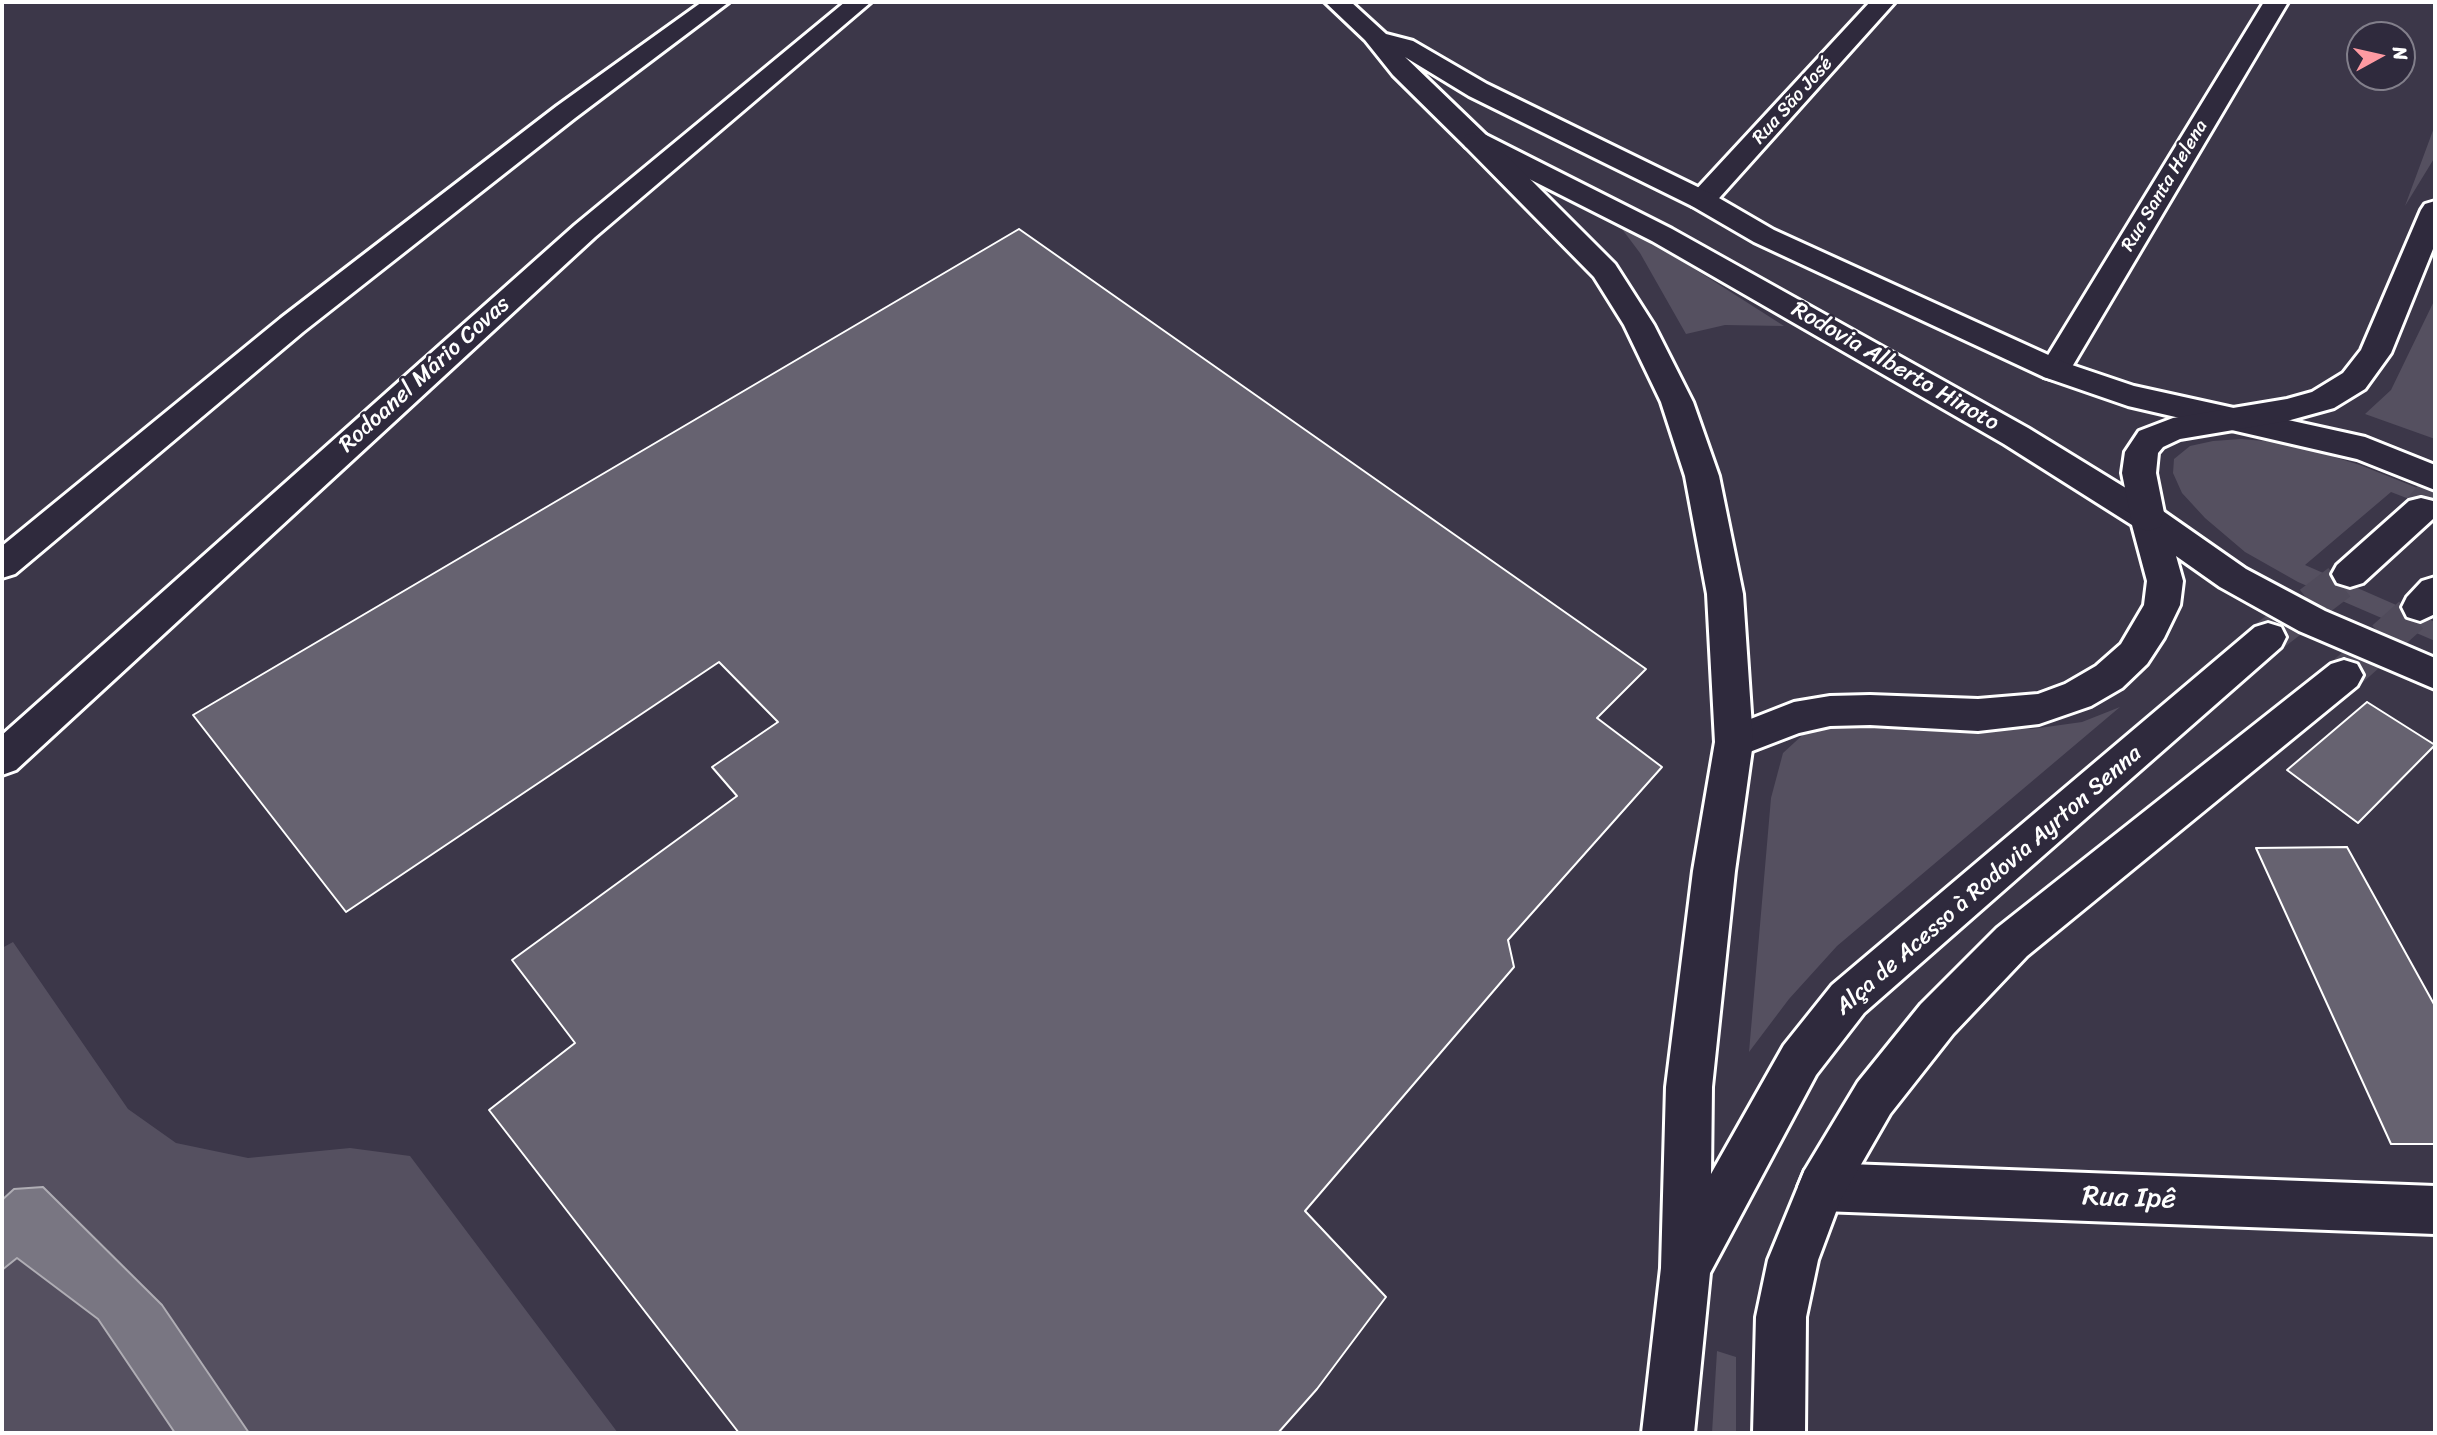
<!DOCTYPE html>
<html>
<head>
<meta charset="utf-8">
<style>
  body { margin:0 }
  #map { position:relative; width:2437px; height:1435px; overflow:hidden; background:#3c3749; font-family:Sriracha,sans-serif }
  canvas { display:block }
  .frame { position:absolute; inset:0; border:4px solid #fff; pointer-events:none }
  .north { position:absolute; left:2346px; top:21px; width:70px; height:70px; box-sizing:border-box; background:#2f2a3d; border:2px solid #827f8b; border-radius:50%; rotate:82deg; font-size:19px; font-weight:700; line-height:28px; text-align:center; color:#fff }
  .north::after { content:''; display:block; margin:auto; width:24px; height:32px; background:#ff9aa2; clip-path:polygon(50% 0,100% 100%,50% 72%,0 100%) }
</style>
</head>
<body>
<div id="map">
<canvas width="2437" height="1435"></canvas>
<div class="frame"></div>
<div class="north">N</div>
</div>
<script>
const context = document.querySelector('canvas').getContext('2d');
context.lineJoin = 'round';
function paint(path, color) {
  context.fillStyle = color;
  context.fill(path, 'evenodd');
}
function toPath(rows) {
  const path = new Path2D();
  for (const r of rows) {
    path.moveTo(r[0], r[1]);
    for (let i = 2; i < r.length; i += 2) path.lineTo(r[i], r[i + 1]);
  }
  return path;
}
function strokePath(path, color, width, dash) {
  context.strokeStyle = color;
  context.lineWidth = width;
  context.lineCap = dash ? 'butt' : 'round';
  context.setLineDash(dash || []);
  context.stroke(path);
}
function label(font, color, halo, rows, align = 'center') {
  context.font = font + ' Sriracha,sans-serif';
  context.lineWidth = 5;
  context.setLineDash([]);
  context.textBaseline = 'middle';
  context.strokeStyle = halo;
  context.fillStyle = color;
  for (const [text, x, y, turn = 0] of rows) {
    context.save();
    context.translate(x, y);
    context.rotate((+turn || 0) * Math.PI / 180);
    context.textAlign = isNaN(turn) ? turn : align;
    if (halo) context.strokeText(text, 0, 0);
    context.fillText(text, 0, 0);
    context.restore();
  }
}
paint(toPath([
  [2435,125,2435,157,2405,206],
  [1613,217,1784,326,1725,325,1686,334,1640,253],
  [2435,299,2435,439,2365,414,2391,390],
  [2241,439,2276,442,2318,452,2360,465,2435,495,2435,509,2391,492,2305,565,2435,622,2435,641,2298,582,2245,552,2205,518,2182,493,2173,473,2174,459,2190,446,2213,441],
  [2120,707,1837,946,1789,999,1749,1052,1771,798,1783,753,1807,731,1841,720,2032,729,2082,722],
  [13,942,128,1109,176,1143,248,1158,350,1148,410,1156,618,1433,249,1433,162,1305,2,1200,2,948],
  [17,1258,98,1319,175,1433,2,1433,2,1270],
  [1717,1351,1736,1357,1736,1433,1712,1433]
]), '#555060');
const water = toPath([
  [43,1187,162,1305,249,1433,175,1433,98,1319,17,1258,2,1270,2,1200,14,1189,43,1187]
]);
paint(water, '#797682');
strokePath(water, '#afadb4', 2);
const building = toPath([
  [1019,229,1646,669,1597,718,1662,767,1508,940,1514,967,1305,1211,1386,1297,1317,1389,1278,1433,739,1433,489,1110,575,1043,512,960,737,796,712,767,778,722,719,662,346,912,193,715,1019,229],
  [2367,702,2435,745,2358,823,2287,770,2367,702],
  [2347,847,2435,1006,2435,1144,2391,1144,2256,848,2347,847]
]);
paint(building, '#666270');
strokePath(building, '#fff', 2);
strokePath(toPath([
  [2421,510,2435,493],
  [2268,637,2350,574],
  [2344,675,2420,607]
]), '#504b5b', 36, [36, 18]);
const minor = toPath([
  [1870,2,1895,2,1712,206,1702,208,1692,206,1688,200,1692,194,1870,2],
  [2264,2,2288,2,2066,377,2055,380,2044,377,2039,370,2264,2],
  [1822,1163,2435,1186,2435,1234,1822,1211,1805,1204,1798,1187,1805,1170,1822,1163]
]);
const major = toPath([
  [1325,2,1351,2,1386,34,1413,41,1487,84,1712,194,1774,230,2066,363,2134,386,2365,437,2435,465,2435,490,2357,459,2128,406,2044,377,1754,242,1692,206,1469,96,1405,57,1486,135,1672,229,2028,428,2160,509,2246,569,2325,611,2435,658,2435,689,2299,631,2220,587,2176,556,2183,581,2180,605,2164,638,2147,664,2122,688,2091,706,2039,724,1978,731,1870,725,1830,726,1799,733,1734,758,1720,753,1715,742,1720,731,1794,702,1830,696,1870,695,1978,699,2038,694,2065,684,2096,666,2121,644,2144,605,2147,581,2132,525,2004,444,1652,241,1466,147,1393,75,1365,40,1325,2]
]);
const highway = toPath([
  [702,2,729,2,575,118,303,332,15,574,2,578,2,546,281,318,557,106,702,2],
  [845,2,871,2,595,237,16,770,2,775,2,735,575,225,845,2],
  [1476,133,1486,135,1615,264,1654,325,1693,402,1719,476,1743,594,1753,742,1735,871,1712,1087,1711,1174,1784,1045,1832,985,2255,627,2268,623,2281,627,2286,637,2281,647,1864,1013,1816,1075,1710,1273,1694,1433,1642,1433,1661,1268,1666,1087,1693,871,1715,742,1707,594,1685,476,1661,402,1624,325,1594,277,1466,147,1462,141,1466,135,1476,133],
  [2435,201,2435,244,2391,353,2365,389,2334,408,2287,421,2180,439,2163,447,2158,453,2156,473,2165,518,2160,527,2148,531,2136,527,2131,518,2122,473,2125,452,2139,431,2173,418,2287,399,2312,392,2343,373,2361,350,2421,210,2425,204,2435,201],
  [2421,498,2433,501,2433,519,2363,583,2350,587,2337,583,2332,574,2337,565,2409,501,2421,498],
  [2435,577,2435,614,2420,621,2407,617,2402,607,2407,597,2422,581,2435,577],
  [2344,660,2357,664,2363,675,2357,686,2027,956,1953,1034,1890,1114,1840,1201,1818,1260,1806,1317,1805,1433,1753,1433,1756,1317,1768,1260,1805,1170,1858,1082,1921,1004,1997,928,2331,664,2344,660]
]);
strokePath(minor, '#fff', 6);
strokePath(major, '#fff', 6);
strokePath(highway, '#fff', 6);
paint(minor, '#2f2a3d');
paint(major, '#2f2a3d');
paint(highway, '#2f2a3d');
label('19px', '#fff', '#2f2a3d', [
  ["Rua São José",1793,101,-48],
  ["Rua Santa Helena",2165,186,-59]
]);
label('23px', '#fff', '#2f2a3d', [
  ["Rodovia Alberto Hinoto",1895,367,30],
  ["Rodoanel Mário Covas",425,375,-42],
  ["Alça de Acesso à Rodovia Ayrton Senna",1989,881,-41]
]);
label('28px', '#fff', '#2f2a3d', [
  ["Rua Ipê",2129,1199,2]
]);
</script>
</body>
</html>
